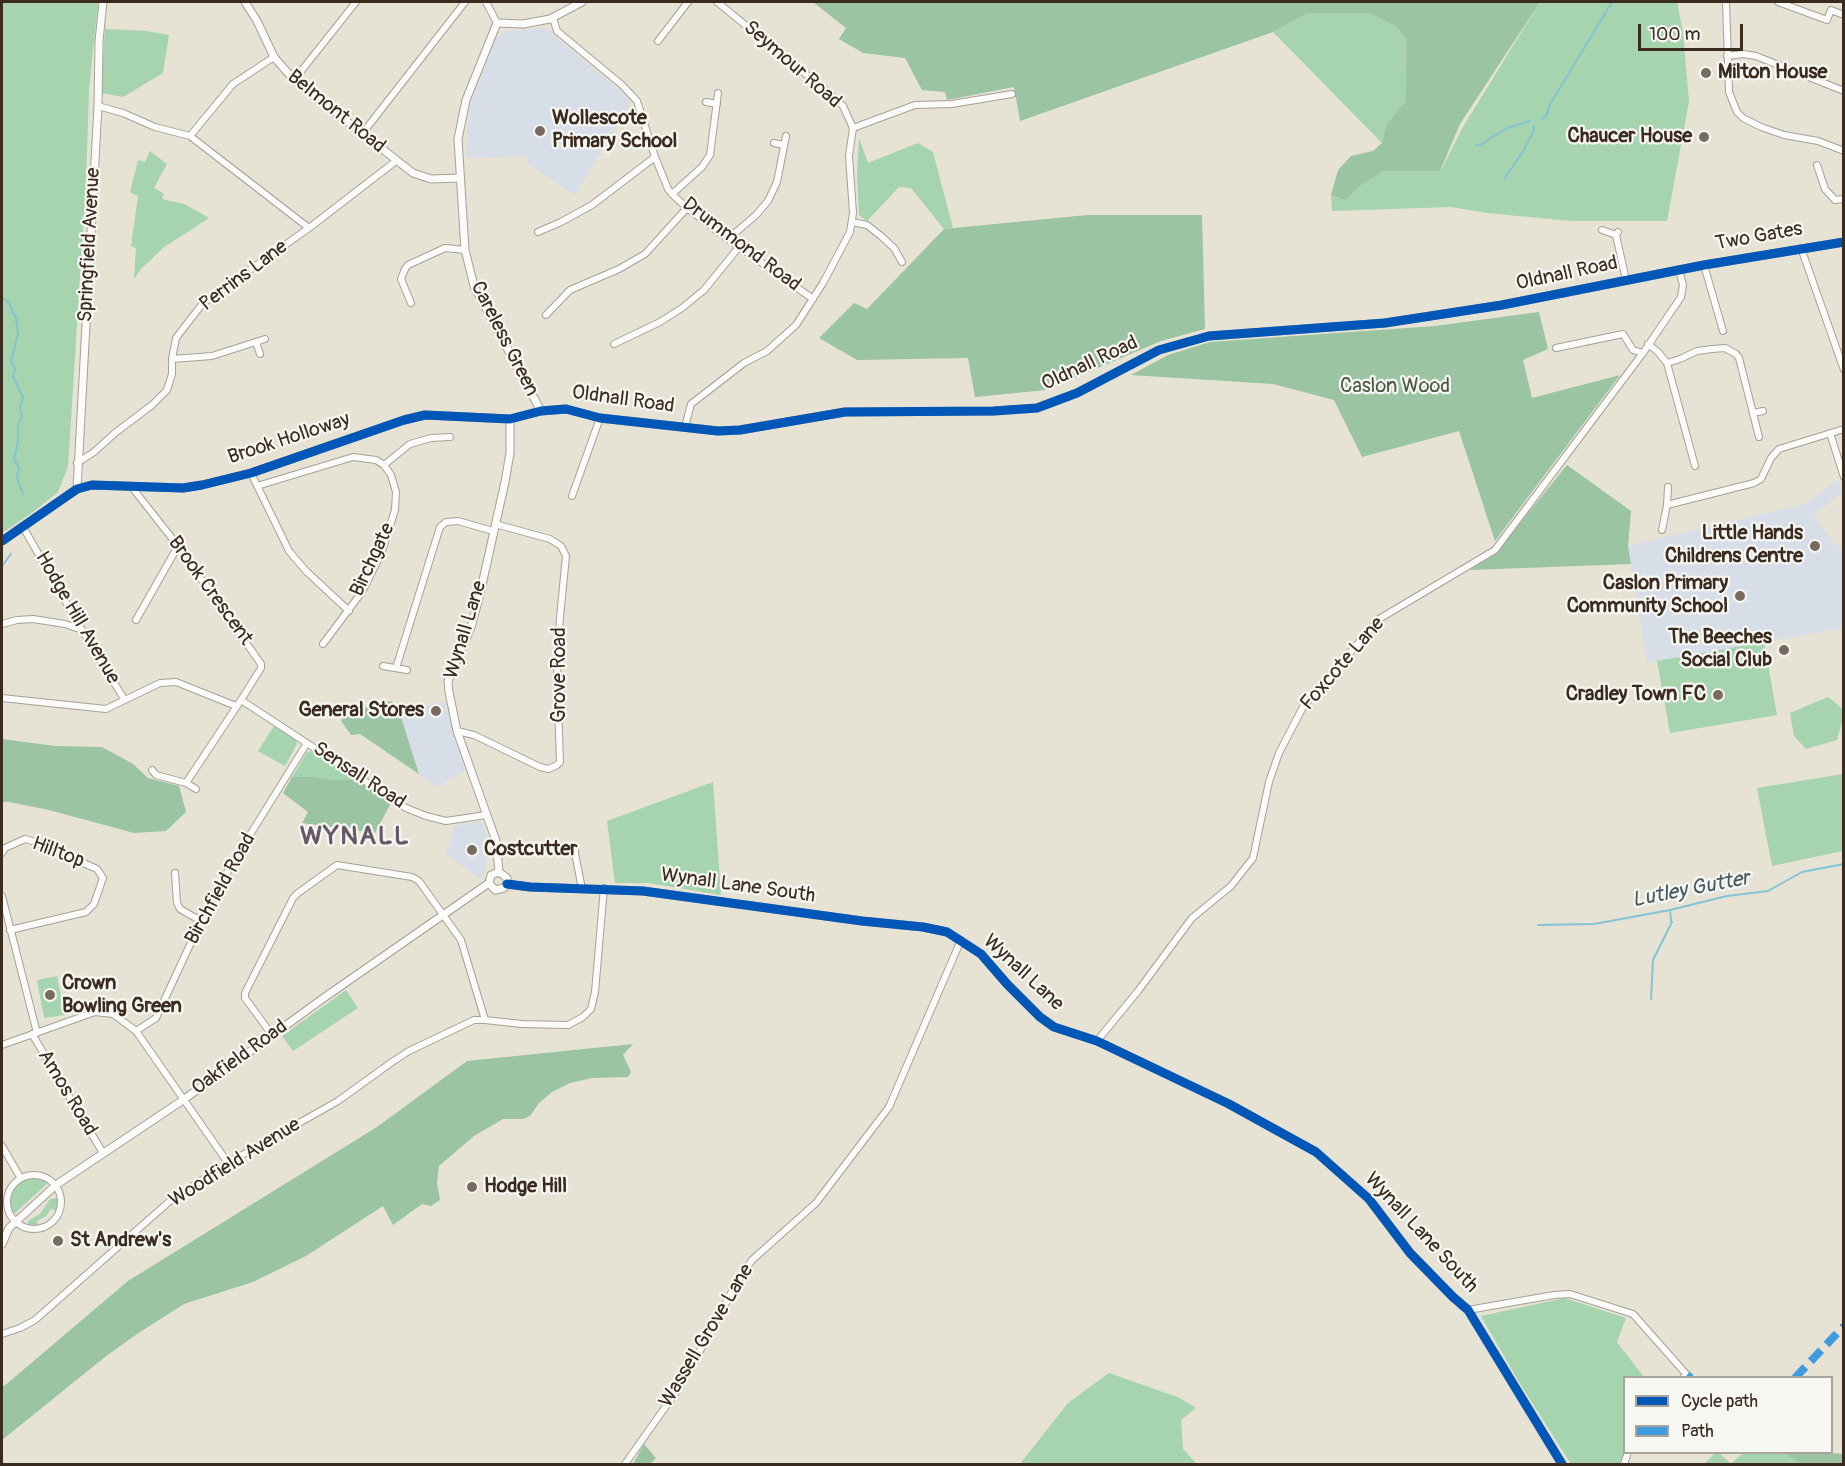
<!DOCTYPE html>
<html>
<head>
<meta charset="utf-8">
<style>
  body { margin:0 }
  #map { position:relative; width:1845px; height:1466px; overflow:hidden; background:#e6e2d4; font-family:Pangolin,sans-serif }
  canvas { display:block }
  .frame { position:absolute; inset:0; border:3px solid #3b2a1e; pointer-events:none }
  .legend { position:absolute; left:1623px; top:1376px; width:210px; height:78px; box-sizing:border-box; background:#f6f6f2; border:2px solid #aba49d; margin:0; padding:8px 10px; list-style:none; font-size:18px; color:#3b2a1e }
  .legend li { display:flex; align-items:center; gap:12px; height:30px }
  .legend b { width:30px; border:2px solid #aba49d }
  .scale { position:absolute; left:1638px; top:24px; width:105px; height:27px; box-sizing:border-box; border:3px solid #3b2a1e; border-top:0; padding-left:8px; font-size:18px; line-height:21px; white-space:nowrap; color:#3b2a1e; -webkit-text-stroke:4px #f6f6f2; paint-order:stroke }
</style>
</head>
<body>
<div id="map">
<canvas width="1845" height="1466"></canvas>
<div class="frame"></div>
<ul class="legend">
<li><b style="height:8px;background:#0057b8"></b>Cycle path</li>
<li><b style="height:8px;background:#3f9ce0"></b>Path</li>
</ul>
<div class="scale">100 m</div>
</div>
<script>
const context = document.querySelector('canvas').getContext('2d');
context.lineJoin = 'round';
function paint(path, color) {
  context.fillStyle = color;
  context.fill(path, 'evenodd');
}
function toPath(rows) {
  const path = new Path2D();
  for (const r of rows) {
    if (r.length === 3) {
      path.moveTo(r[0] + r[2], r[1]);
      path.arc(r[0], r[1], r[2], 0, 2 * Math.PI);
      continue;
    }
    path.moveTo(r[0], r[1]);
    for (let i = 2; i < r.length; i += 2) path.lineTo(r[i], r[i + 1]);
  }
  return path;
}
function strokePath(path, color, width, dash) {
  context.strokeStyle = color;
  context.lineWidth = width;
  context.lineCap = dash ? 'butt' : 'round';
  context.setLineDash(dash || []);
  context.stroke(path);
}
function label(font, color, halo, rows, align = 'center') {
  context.font = font + ' Pangolin,sans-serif';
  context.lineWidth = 4.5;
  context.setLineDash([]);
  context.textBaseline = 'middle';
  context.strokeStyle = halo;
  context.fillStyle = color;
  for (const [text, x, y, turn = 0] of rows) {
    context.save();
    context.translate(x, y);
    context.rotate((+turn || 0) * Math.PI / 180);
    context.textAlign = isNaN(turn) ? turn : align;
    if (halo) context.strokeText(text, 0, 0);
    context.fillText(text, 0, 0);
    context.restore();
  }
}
paint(toPath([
  [545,28,612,84,631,102,575,195,528,164,525,156,466,158,469,107,496,38,506,31],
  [1838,479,1843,493,1813,515,1834,543,1843,551,1843,628,1647,663,1628,546,1805,504],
  [445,701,465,771,437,787,419,774,400,714],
  [481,821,488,839,489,852,485,871,480,879,445,853,452,838,453,826]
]), '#d7dee8');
paint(toPath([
  [2,2,98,2,89,90,86,182,68,467,58,492,33,512,2,533],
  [1540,2,1677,2,1683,32,1689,102,1667,221,1571,221,1487,213,1451,207,1332,211,1331,195,1345,200,1360,186,1383,171,1441,170,1464,125],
  [1308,13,1369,13,1396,26,1407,41,1405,102,1386,125,1382,143,1273,32],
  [105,29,146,31,169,35,163,73,123,97,101,93],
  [859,138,868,163,918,143,933,152,953,228,944,229,911,188,899,187,867,221,859,215,857,173],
  [150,151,167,164,154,188,164,194,162,199,184,204,209,218,163,248,140,270,134,279,136,248,131,246,138,196,130,192,138,160,145,162],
  [1764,642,1777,715,1670,733,1657,661],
  [1828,697,1843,709,1843,719,1837,740,1806,749,1794,736,1790,713],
  [274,726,296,740,297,744,285,766,258,751],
  [313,751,359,780,332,780,316,777,292,777,307,752],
  [1843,774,1843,851,1772,866,1757,788],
  [713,782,721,895,648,883,615,883,607,821],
  [57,976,65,1015,44,1018,37,980],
  [346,990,358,1008,293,1051,282,1036],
  [29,1177,46,1180,48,1183,15,1213,12,1213,9,1203,12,1192,19,1181],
  [58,1198,57,1211,51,1209,46,1216,37,1221,38,1226,28,1226,28,1221,40,1214,50,1199],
  [1565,1298,1626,1318,1617,1342,1644,1377,1624,1378,1625,1453,1621,1464,1571,1464,1519,1382,1481,1316],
  [1109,1373,1180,1398,1196,1408,1181,1420,1183,1449,1197,1464,1020,1464,1068,1403],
  [1716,1452,1719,1453,1731,1464,1743,1453,1785,1452,1801,1464,1704,1464]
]), '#a6d4ae');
paint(toPath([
  [813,2,1540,2,1460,124,1440,171,1383,171,1360,186,1345,200,1331,195,1338,170,1351,156,1373,151,1382,143,1386,125,1405,102,1407,41,1396,26,1369,13,1308,13,1273,32,1020,121,1014,87,947,100,945,92,922,90,905,58,863,53,839,39,846,28],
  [1087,215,1202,215,1205,329,1161,341,1046,390,975,397,968,358,857,360,819,338,854,303,867,309,944,229],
  [1539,312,1548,349,1523,360,1532,398,1620,375,1495,541,1459,431,1362,457,1334,400,1273,384,1131,375,1168,355,1210,342,1435,326],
  [1567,465,1631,511,1628,546,1631,564,1470,570,1495,554],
  [392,701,400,714,419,774,360,734,351,735,341,721,351,705,359,709],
  [2,739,55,746,102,747,133,764,148,778,179,786,186,812,166,831,134,833,49,810,9,802,2,802],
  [292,777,316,777,332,780,359,780,391,803,375,833,302,823,308,812,283,793],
  [633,1044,623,1055,631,1072,628,1077,592,1078,570,1083,552,1092,539,1103,530,1116,523,1119,503,1119,474,1136,439,1166,437,1183,440,1200,431,1206,422,1204,393,1225,383,1206,306,1256,253,1282,184,1304,134,1336,105,1357,2,1440,2,1390,3,1387,128,1281,377,1127,467,1061],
  [644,1444,656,1458,650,1464,633,1464],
  [1819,1452,1843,1454,1843,1464,1801,1464,1785,1453]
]), '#9ac4a2');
strokePath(toPath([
  [1541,120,1547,115,1549,106,1612,2],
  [1476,145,1480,145,1507,128,1530,121],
  [1504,179,1524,150,1534,130,1534,126],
  [2,298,8,302,16,318,18,335,11,361,15,369,13,377,23,397,20,408,22,417,18,425,18,442,14,459,19,468,17,478,23,494],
  [2,566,11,554],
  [1670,910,1671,921],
  [1538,925,1594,924,1670,910,1727,896,1768,891,1802,872,1844,864],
  [1651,999,1653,960,1672,922]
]), '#83c4d6', 2);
const minor = toPath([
  [486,2,497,23],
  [1726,2,1729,92,1737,112,1743,118,1761,127,1784,135,1818,141,1844,151],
  [1778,2,1827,20,1831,10,1844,15],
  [553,18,557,31,622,85,637,101,655,157,668,189,672,194,687,208,728,239,813,299],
  [658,41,688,2],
  [1727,56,1743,54,1756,56,1844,91],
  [294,80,356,2],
  [706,102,717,104],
  [98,106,123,113,155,127,190,136,309,228],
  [853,128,915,105,952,104,1012,94],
  [362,134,465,2],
  [190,136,233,84,274,57],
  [774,143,784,145],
  [1817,165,1825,189,1835,200,1844,199],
  [672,194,702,167,710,155,718,93],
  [852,222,867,225,881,236,894,248,902,262],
  [1602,230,1616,235,1618,232],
  [538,232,561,222,592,205,655,157],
  [1616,235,1626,280],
  [728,239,756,215,768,201,777,182,786,136],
  [1801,248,1844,370],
  [1704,265,1723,331],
  [411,303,401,279,405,269,408,265,445,248,465,250],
  [546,315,570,290,619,269,645,254,687,208],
  [256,342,260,354],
  [614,344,660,322,682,308,704,290,739,247],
  [1648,344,1658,352,1667,363,1695,466],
  [1556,348,1623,334,1633,350,1643,353],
  [172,359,212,356,265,339],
  [1667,363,1680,359,1697,351,1712,349,1725,348,1736,354,1739,358,1759,437],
  [1753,413,1763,411],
  [685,427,691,404,744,363,767,351,796,325,823,283,850,232,853,213,849,156,853,128,843,106,835,98,717,2],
  [1830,433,1844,477],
  [77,463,94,452,115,433,152,405,167,390,172,374,172,359,176,338,203,303,309,228,396,161],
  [384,465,410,444,431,438,450,437],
  [251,473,289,551,306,571,349,611],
  [131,486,178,546,261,664,261,668,241,700,186,783],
  [257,486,353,457,376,460,384,465,391,475,396,492,395,510,381,554,362,592,323,644],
  [572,496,600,418],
  [1667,505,1668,487],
  [23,527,82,630,124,699],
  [1662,530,1667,505,1754,483,1761,479,1771,458,1779,449,1844,429],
  [136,620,178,546],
  [2,624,17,620,33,619,65,624,82,630],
  [383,666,407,670],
  [396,668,440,527,446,522,458,521,493,531],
  [2,698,106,709,160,683,176,682,236,706],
  [241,700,406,808,426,816,446,821,486,815],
  [457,731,474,735,540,767,549,769,557,765,560,762,557,675,560,617,566,556,561,546,550,539,495,524],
  [152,770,156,775,186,783,196,789],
  [575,846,575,853,582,889],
  [2,853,5,848,25,839,36,842,97,869,103,878,94,904,86,912,10,930],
  [564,853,575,853],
  [175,873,177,903,180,909,201,921],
  [2,896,37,1033],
  [136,1031,156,1018,201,921,230,867,307,743],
  [32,1034,103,1153],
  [272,1035,245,998,245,993,293,898,298,893,337,865,412,877,419,881,461,940,485,1020,522,1024,568,1025,583,1017,591,1009,595,992,604,888],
  [1097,1041,1138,991,1192,918,1231,886,1253,858,1269,782,1279,753,1303,707,1379,619,1495,550,1643,353,1681,297,1683,285,1679,270],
  [2,1045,95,1012,113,1014,136,1031,228,1163],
  [2,1146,20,1177],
  [34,1202,27],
  [1468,1310,1554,1295,1570,1294,1633,1314,1687,1375,1683,1378],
  [2,1334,20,1328,35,1320,171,1200,228,1163,338,1101,392,1062,409,1051,474,1020,485,1020],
  [625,1464,676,1392,709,1335,737,1282,752,1260,816,1203,889,1107,961,940],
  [1624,1464,1628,1452]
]);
const tertiary = toPath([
  [245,2,257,21,274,57,294,80,413,173,431,179,460,178],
  [541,411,474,286,465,250,458,139,466,100,497,23,523,24,550,19,582,2],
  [77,489,98,106,99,41,103,2],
  [2,541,77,489,92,485,183,488,202,485,251,473,404,420,425,415,510,419,541,411,566,409,600,418,718,431,740,430,845,412,994,411,1037,408,1077,393,1159,350,1209,336,1385,323,1502,305,1704,265,1844,242],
  [499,872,496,841,457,731,449,692,448,681,471,627,479,598,505,482,510,453,510,419],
  [489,883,495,890,504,888,507,884,507,878,499,872],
  [489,883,491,875,499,872],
  [507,884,530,887,643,891,862,921,923,927,947,932,981,954,1007,984,1040,1017,1054,1027,1097,1041,1229,1104,1316,1152,1369,1199,1410,1253,1453,1297,1468,1310,1562,1464],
  [2,1244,9,1228,56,1185,183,1100,325,997,489,883]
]);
strokePath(minor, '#a5a197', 8);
strokePath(tertiary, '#a5a197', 9);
strokePath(minor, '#fbfbf9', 6);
strokePath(tertiary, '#fbfbf9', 7);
strokePath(toPath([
  [1687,1375,1691,1378],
  [1795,1378,1844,1326]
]), '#3f9ce0', 8, [15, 8]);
strokePath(toPath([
  [2,541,77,489,92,485,183,488,202,485,251,473,404,420,425,415,510,419,541,411,566,409,600,418,718,431,740,430,845,412,994,411,1037,408,1077,393,1159,350,1209,336,1385,323,1502,305,1704,265,1844,242],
  [507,884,530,887,643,891,862,921,923,927,947,932,981,954,1007,984,1040,1017,1054,1027,1097,1041,1229,1104,1316,1152,1369,1199,1410,1253,1453,1297,1468,1310,1562,1464]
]), '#0057b8', 9);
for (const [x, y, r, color] of [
  [1706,73,6,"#776a5e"],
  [540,131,6,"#776a5e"],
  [1704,137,6,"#776a5e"],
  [1815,546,6,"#776a5e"],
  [1740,596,6,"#776a5e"],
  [1784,650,6,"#776a5e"],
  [1718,695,6,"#776a5e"],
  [436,711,6,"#776a5e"],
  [472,850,6,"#776a5e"],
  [50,995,6,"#776a5e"],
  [472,1187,6,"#776a5e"],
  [58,1241,6,"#776a5e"]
]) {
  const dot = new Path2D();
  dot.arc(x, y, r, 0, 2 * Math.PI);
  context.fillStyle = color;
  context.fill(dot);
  strokePath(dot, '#f6f6f2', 2);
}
label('20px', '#3b2a1e', '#f6f6f2', [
  ["Seymour Road",792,65,41],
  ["Belmont Road",336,112,39],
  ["Two Gates",1759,237,-10],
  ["Springfield Avenue",90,245,-87],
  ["Drummond Road",741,245,37],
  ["Oldnall Road",1567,274,-12],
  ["Perrins Lane",244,276,-37],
  ["Careless Green",504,339,63],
  ["Oldnall Road",1090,364,-25],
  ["Oldnall Road",623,400,8],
  ["Brook Holloway",289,439,-18],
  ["Birchgate",373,560,-65],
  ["Brook Crescent",210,591,54],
  ["Hodge Hill Avenue",77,618,60],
  ["Wynall Lane",466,630,-73],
  ["Foxcote Lane",1343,664,-49],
  ["Grove Road",560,675,-90],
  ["Sensall Road",359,776,33],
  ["Hilltop",58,853,21],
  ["Wynall Lane South",738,886,8],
  ["Birchfield Road",221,889,-61],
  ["Wynall Lane",1023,973,43],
  ["Oakfield Road",240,1058,-36],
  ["Amos Road",67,1093,59],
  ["Woodfield Avenue",235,1163,-32],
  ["Wynall Lane South",1421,1233,47],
  ["Wassell Grove Lane",707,1336,-59]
]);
label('bold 20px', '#3b2a1e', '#f6f6f2', [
  ["Milton House",1718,73],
  ["Wollescote",552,119],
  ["Primary School",552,142],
  ["Chaucer House",1692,137,"right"],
  ["Little Hands",1803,534,"right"],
  ["Childrens Centre",1803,557,"right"],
  ["Caslon Primary",1728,584,"right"],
  ["Community School",1728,607,"right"],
  ["The Beeches",1772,638,"right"],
  ["Social Club",1772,661,"right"],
  ["Cradley Town FC",1706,695,"right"],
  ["General Stores",424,711,"right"],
  ["Costcutter",484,850],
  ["Crown",62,984],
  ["Bowling Green",62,1007],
  ["Hodge Hill",484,1187],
  ["St Andrew's",70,1241]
], 'left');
label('20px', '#4b5940', '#f6f6f2', [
  ["Caslon Wood",1395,387]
]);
label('italic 21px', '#455b5f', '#f6f6f2', [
  ["Lutley Gutter",1691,890,-11]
]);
context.letterSpacing = '1.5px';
label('bold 26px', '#675869', '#f6f6f2', [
  ["WYNALL",355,837]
]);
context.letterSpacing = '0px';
</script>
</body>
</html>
